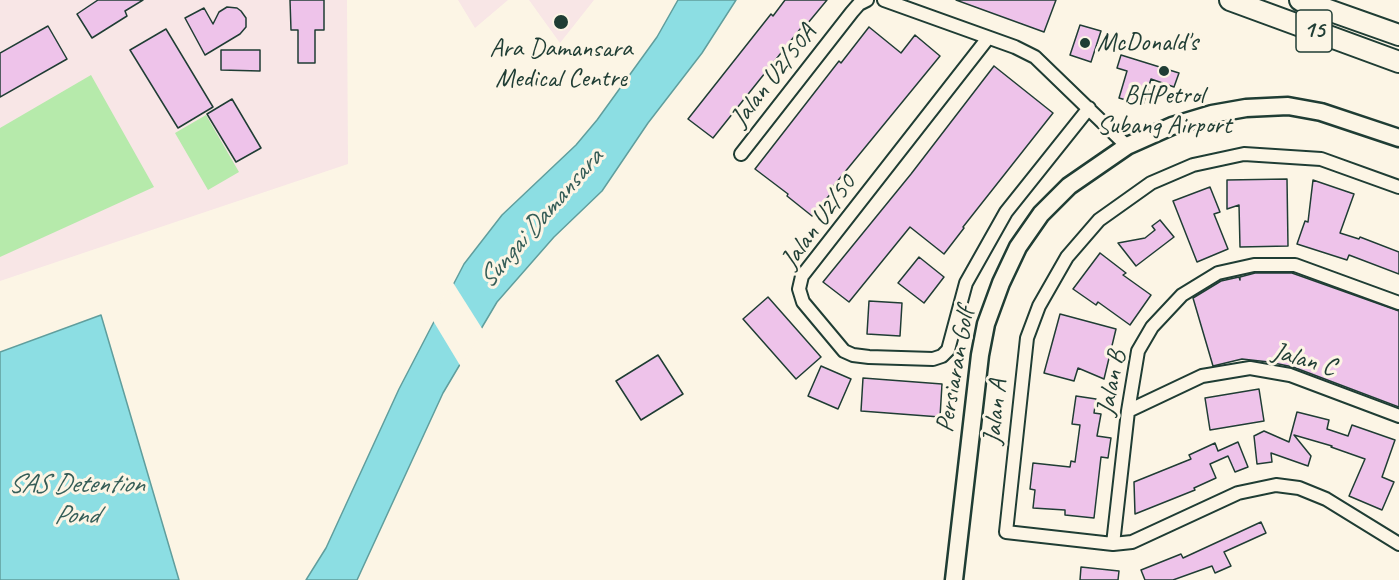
<!DOCTYPE html>
<html>
<head>
<meta charset="utf-8">
<style>
  body { margin:0 }
  canvas { display:block; background:#fcf5e5 }
</style>
</head>
<body>
<canvas width="1399" height="580"></canvas>
<script>
const context = document.querySelector('canvas').getContext('2d');
context.lineJoin = 'round';
function paint(path, color) {
  context.fillStyle = color;
  context.fill(path, 'evenodd');
}
function toPath(rows) {
  const path = new Path2D();
  for (const r of rows) {
    path.moveTo(r[0], r[1]);
    for (let i = 2; i < r.length; i += 2) path.lineTo(r[i], r[i + 1]);
  }
  return path;
}
function strokePath(path, color, width, dash) {
  context.strokeStyle = color;
  context.lineWidth = width;
  context.lineCap = dash ? 'butt' : 'round';
  context.setLineDash(dash || []);
  context.stroke(path);
}
function label(font, color, halo, rows, align = 'center') {
  context.font = font + ' Caveat,sans-serif';
  context.lineWidth = 6;
  context.setLineDash([]);
  context.textBaseline = 'middle';
  context.strokeStyle = halo;
  context.fillStyle = color;
  for (const [text, x, y, turn = 0] of rows) {
    context.save();
    context.translate(x, y);
    context.rotate((+turn || 0) * Math.PI / 180);
    context.textAlign = isNaN(turn) ? turn : align;
    if (halo) context.strokeText(text, 0, 0);
    context.fillText(text, 0, 0);
    context.restore();
  }
}
paint(toPath([
  [0,0,347,0,348,164,0,281],
  [458,0,508,0,475,28],
  [529,0,594,0,560,43]
]), '#f8e6e6');
paint(toPath([
  [91,75,154,187,0,257,0,128],
  [206,115,239,172,208,190,175,133]
]), '#b6eaab');
const water = toPath([
  [678,0,736,0,702,53,648,123,602,191,554,237,497,302,443,393,357,580,306,580,326,548,399,389,464,264,502,215,576,145,597,120,657,37,678,0],
  [101,315,179,580,0,580,0,352,101,315]
]);
paint(water, '#8cdee3');
strokePath(water, '#609e9d', 1.5);
paint(toPath([
  [452,281,483,330,461,367,432,319]
]), '#fcf5e5');
const building = toPath([
  [98,0,143,0,125,11,127,16,92,38,77,14,98,0],
  [290,0,324,0,324,30,315,30,315,63,298,63,298,30,291,30,290,0],
  [785,0,827,0,803,29,801,28,713,138,688,119,771,14,773,16,785,0],
  [956,0,1056,0,1044,32,956,0],
  [227,7,237,8,241,11,246,18,246,27,240,34,205,55,185,18,204,8,213,24,219,12,227,7],
  [1080,25,1101,31,1091,62,1070,55,1080,25],
  [48,26,67,59,0,97,0,53,48,26],
  [869,27,901,53,915,35,940,56,831,189,833,191,812,216,787,196,788,194,755,169,839,61,841,63,869,27],
  [166,29,213,107,178,128,130,50,166,29],
  [221,50,260,50,260,71,221,70,221,50],
  [1121,55,1179,73,1174,87,1151,79,1143,105,1119,98,1127,71,1117,68,1121,55],
  [994,66,1053,113,963,227,964,228,944,254,910,227,849,302,823,282,911,174,994,66],
  [232,99,261,148,236,162,207,114,232,99],
  [1287,179,1288,246,1240,247,1239,205,1227,209,1227,180,1287,179],
  [1313,180,1354,194,1340,233,1359,239,1360,237,1399,252,1399,274,1349,255,1347,260,1297,244,1305,221,1308,222,1313,180],
  [1210,187,1220,212,1214,214,1228,249,1197,262,1173,201,1210,187],
  [1160,220,1174,237,1136,266,1118,243,1145,238,1155,230,1152,226,1160,220],
  [1100,253,1126,273,1123,275,1151,295,1130,325,1098,302,1096,305,1073,289,1100,253],
  [919,257,944,277,924,303,898,283,919,257],
  [1255,273,1292,273,1399,311,1399,407,1293,367,1269,362,1242,359,1213,366,1193,298,1221,281,1239,277,1240,280,1240,277,1255,273],
  [768,297,821,357,796,379,743,319,768,297],
  [869,301,902,303,900,336,867,334,869,301],
  [1060,314,1116,329,1104,379,1078,368,1074,381,1044,373,1060,314],
  [658,355,683,394,641,420,616,381,658,355],
  [821,366,851,379,838,409,808,396,821,366],
  [863,378,942,384,940,417,861,411,863,378],
  [1259,389,1264,421,1210,430,1205,398,1259,389],
  [1076,396,1096,399,1094,413,1101,414,1097,436,1111,438,1108,458,1101,457,1094,518,1065,515,1065,510,1033,508,1035,490,1030,489,1033,463,1070,467,1071,461,1075,462,1080,425,1072,424,1076,396],
  [1297,412,1329,420,1327,429,1348,436,1352,425,1395,440,1382,477,1394,482,1382,510,1349,496,1365,459,1331,447,1332,446,1294,435,1311,456,1308,466,1271,453,1272,462,1257,464,1254,436,1264,431,1289,442,1297,412],
  [1238,442,1248,467,1235,472,1228,456,1210,464,1216,478,1194,488,1195,490,1135,514,1134,482,1191,459,1189,455,1215,443,1218,451,1238,442],
  [1261,522,1266,533,1224,552,1231,566,1215,573,1212,566,1173,580,1145,580,1141,570,1181,554,1183,558,1261,522],
  [1081,567,1119,571,1118,580,1080,580,1081,567]
]);
paint(building, '#eec3ea');
strokePath(building, '#1f3d34', 1.5);
const minor = toPath([
  [884,0,1015,47,1035,57,1127,146],
  [988,38,802,276,799,289,803,302,844,351,853,355,869,357,933,359,942,356,948,350,966,283,1006,212,1089,108],
  [741,154,852,12,859,4,867,0],
  [1399,187,1321,159,1244,154,1193,165,1151,183,1099,220,1067,257,1039,306,1027,338,1006,532,1113,544,1132,542,1238,493,1276,485,1299,488,1326,499,1399,544],
  [1128,411,1202,376,1250,368,1290,375,1399,416],
  [1113,544,1128,411,1138,351,1152,327,1182,295,1218,273,1254,265,1295,265,1399,303]
]);
const tertiary = toPath([
  [954,580,980,355,986,324,1001,283,1018,247,1041,214,1069,186,1127,146,1172,126,1212,114,1246,108,1288,106,1321,112,1399,138]
]);
const primary = toPath([
  [1230,0,1399,62],
  [1300,0,1399,35]
]);
strokePath(minor, '#1f3d34', 16);
strokePath(tertiary, '#1f3d34', 21);
strokePath(primary, '#1f3d34', 24);
strokePath(minor, '#fcf5e5', 12);
strokePath(tertiary, '#fcf5e5', 16);
strokePath(primary, '#fcf5e5', 20);
for (const [x, y, r, color] of [
  [561,22,8,"#1f3d34"],
  [1085,43,6,"#1f3d34"],
  [1164,71,6,"#1f3d34"]
]) {
  const dot = new Path2D();
  dot.arc(x, y, r, 0, 2 * Math.PI);
  context.fillStyle = color;
  context.fill(dot);
  strokePath(dot, '#fcf5e5', 2);
}
for (const [x, y, w] of [
  [1314,31,36]
]) {
  const box = new Path2D();
  box.roundRect(x - w / 2, y - 21, w, 42, 4.5);
  context.fillStyle = '#fcf5e5';
  context.fill(box);
  strokePath(box, '#1f3d34', 1.5);
}
label('bold 24px', '#1f3d34', null, [
  ["15",1314,31]
]);
label('26px', '#1f3d34', '#fcf5e5', [
  ["McDonald's",1097,43,"left"],
  ["Ara Damansara",561,49],
  ["Medical Centre",561,79],
  ["BHPetrol",1164,96],
  ["Subang Airport",1164,126]
]);
label('26px', '#1f3d34', '#fcf5e5', [
  ["Jalan U2/50A",774,76,-52],
  ["Jalan U2/50",819,222,-54],
  ["Jalan C",1304,360,16],
  ["Persiaran Golf",956,370,-80],
  ["Jalan B",1112,383,-79],
  ["Jalan A",996,412,-84]
]);
label('italic 27px', '#355d57', '#fcf5e5', [
  ["Sungai Damansara",541,219,-49],
  ["SAS Detention",76,485],
  ["Pond",76,516]
]);
</script>
</body>
</html>
